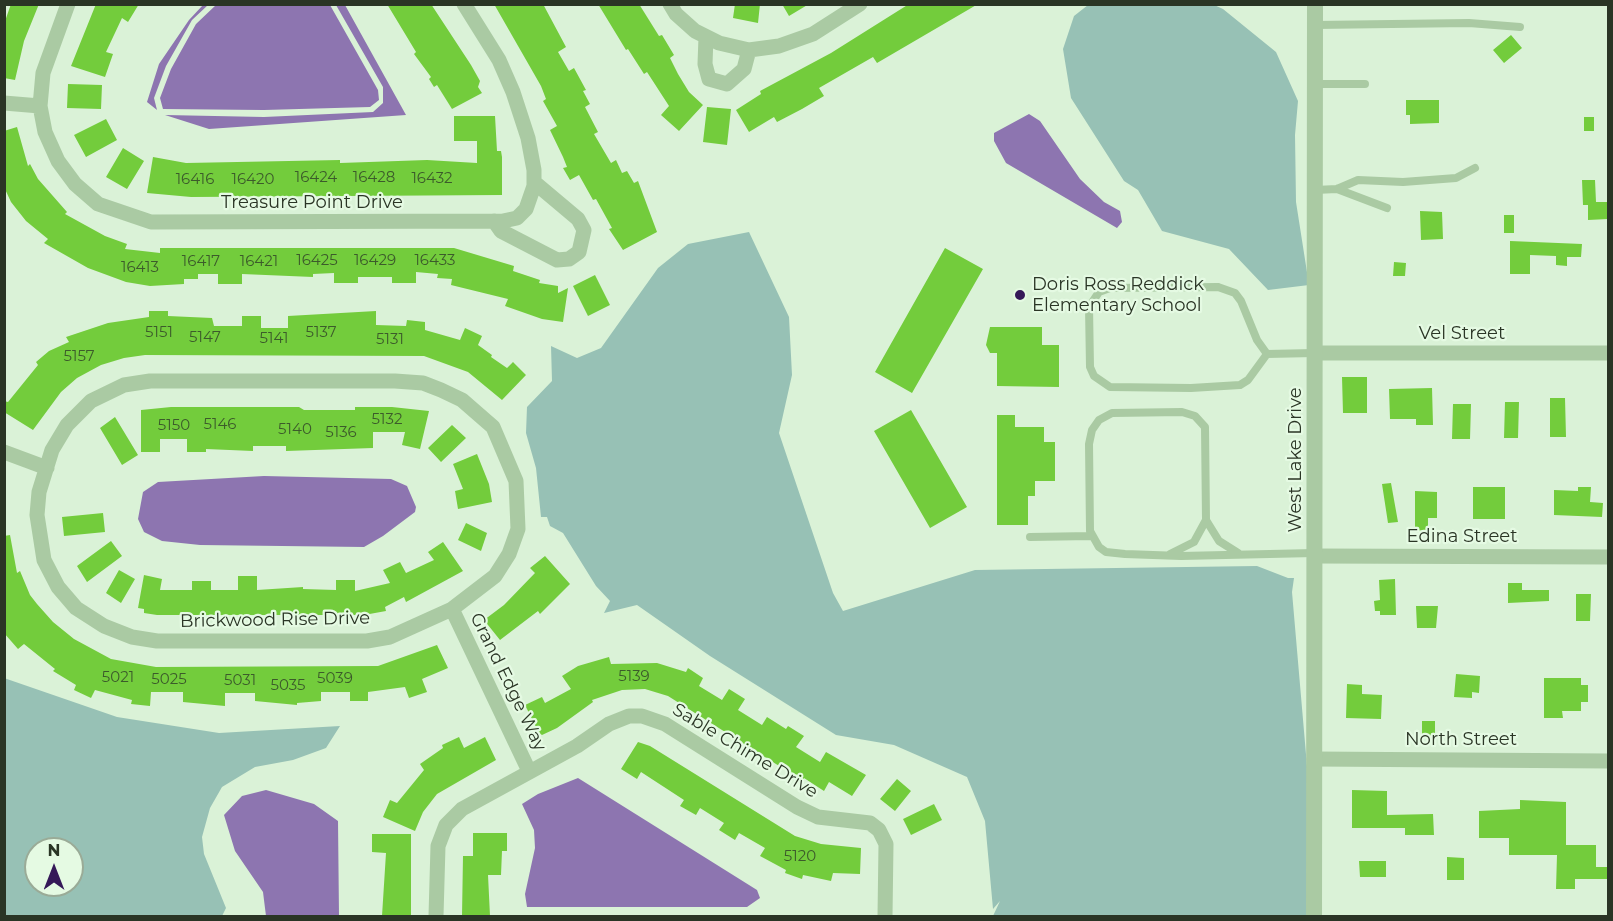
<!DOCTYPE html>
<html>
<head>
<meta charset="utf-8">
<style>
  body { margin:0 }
  #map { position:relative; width:1613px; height:921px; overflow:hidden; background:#daf2d7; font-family:Montserrat,sans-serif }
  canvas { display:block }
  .frame { position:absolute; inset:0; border:6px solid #2a3525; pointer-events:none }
  .north { position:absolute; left:24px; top:837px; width:60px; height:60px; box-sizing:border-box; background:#e5fae3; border:2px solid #9aab97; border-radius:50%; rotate:0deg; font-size:16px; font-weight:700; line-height:24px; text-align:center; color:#2a3525 }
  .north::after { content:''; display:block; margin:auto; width:21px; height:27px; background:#351958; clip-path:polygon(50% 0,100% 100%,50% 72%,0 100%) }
</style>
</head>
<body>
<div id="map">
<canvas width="1613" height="921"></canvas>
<div class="frame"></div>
<div class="north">N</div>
</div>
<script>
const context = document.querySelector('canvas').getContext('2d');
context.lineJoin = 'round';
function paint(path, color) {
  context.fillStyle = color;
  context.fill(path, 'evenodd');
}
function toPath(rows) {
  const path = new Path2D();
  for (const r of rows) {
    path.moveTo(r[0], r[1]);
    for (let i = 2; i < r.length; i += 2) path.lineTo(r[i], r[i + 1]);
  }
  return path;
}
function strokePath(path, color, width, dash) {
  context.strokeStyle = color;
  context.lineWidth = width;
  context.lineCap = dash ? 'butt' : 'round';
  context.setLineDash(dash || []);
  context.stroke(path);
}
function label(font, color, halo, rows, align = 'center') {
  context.font = font + ' Montserrat,sans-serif';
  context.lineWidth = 4.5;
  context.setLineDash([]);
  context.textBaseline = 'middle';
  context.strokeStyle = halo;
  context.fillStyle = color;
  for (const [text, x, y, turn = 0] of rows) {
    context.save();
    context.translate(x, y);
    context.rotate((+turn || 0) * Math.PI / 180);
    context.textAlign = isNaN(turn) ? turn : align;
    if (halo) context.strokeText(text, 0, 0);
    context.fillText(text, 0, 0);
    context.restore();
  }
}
paint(toPath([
  [1212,4,1223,9,1276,52,1298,101,1295,135,1296,202,1309,285,1268,290,1229,249,1162,231,1138,190,1124,181,1071,98,1063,49,1074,16,1088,5],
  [749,232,789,317,792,375,779,433,833,593,843,611,975,570,1257,566,1288,578,1294,578,1292,592,1307,766,1307,916,993,916,1000,901,993,909,985,821,967,777,894,745,836,735,710,656,637,605,604,613,610,601,596,586,563,533,550,526,547,517,541,517,536,468,526,433,527,407,552,381,551,346,577,358,601,348,658,268,688,244],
  [4,678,117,717,219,733,340,726,326,748,293,760,255,767,222,787,210,808,202,837,204,854,226,908,222,916,5,916],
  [36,849,72,849,72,885,36,885]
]), '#97c1b5');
paint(toPath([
  [203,5,208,5,192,20,166,66,154,98,157,110,147,102,159,64,189,20],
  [330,5,378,90,379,100,370,107,264,110,163,109,160,98,171,69,196,24,216,5],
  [336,5,345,5,406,115,209,129,165,115,264,117,373,112,383,103,383,87],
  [1029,114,1040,121,1080,179,1104,202,1120,211,1122,222,1117,228,1006,163,994,141,994,133],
  [264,476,391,479,407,486,416,507,415,512,383,536,364,547,200,545,162,541,144,532,138,519,143,492,158,482],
  [578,778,757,890,760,898,747,907,527,907,525,894,535,848,534,830,522,804,538,794],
  [266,790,314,804,338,821,339,916,266,916,263,892,235,851,224,815,242,796]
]), '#8d75b0');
paint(toPath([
  [11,4,39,4,24,41,15,80,4,78,4,24],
  [96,4,139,4,128,22,122,18,106,52,113,54,105,77,71,66],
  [387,4,431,4,471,65,480,81,478,87,482,93,452,109,437,85,434,87,429,79,431,77,414,54,416,52],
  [494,4,543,4,566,47,558,52,569,71,574,68,586,90,583,91,590,104,585,107,598,132,594,134,611,163,616,160,622,173,627,171,634,183,638,181,657,232,623,250,609,229,612,228,596,199,593,200,579,175,570,180,563,168,567,167,563,157,550,130,557,126,543,101,546,99,541,86],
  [598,4,639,4,659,36,662,35,674,55,670,58,678,74,689,92,703,105,679,131,661,115,669,106,647,72,644,74,628,49,626,50],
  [735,4,760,4,758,23,733,18],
  [782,4,809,4,789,16],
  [909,4,978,4,877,63,873,57,819,88,824,96,802,109,777,122,774,117,749,132,736,110,761,94,760,91,831,53],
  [1511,35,1522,48,1504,63,1493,50],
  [68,84,102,85,101,109,67,108],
  [1406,100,1439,100,1439,123,1410,124,1410,115,1406,115],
  [707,107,731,109,727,145,703,142],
  [454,116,495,116,497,151,501,151,502,157,502,195,191,197,147,193,153,157,186,163,340,160,340,163,427,160,477,163,477,141,454,141],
  [1584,117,1594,117,1594,131,1584,131],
  [106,119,117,140,86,157,74,135],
  [17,127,28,166,30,164,38,179,67,212,65,214,105,236,127,244,125,249,160,253,160,248,454,248,514,266,513,271,540,280,539,283,558,286,558,293,568,288,563,322,542,319,505,306,508,299,451,285,452,279,437,278,438,274,416,272,416,283,392,283,392,277,358,277,358,283,334,283,334,273,313,274,313,277,242,274,242,284,218,284,218,274,198,274,198,279,184,279,184,284,150,286,126,282,88,268,44,243,48,239,26,221,11,202,4,187,4,131],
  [123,148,144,161,127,189,106,177],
  [1582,180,1595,180,1596,202,1608,202,1608,219,1588,220,1588,205,1583,205],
  [1420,211,1442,212,1443,239,1421,240],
  [1504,215,1514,215,1514,233,1504,233],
  [1510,241,1582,244,1581,257,1567,257,1567,266,1556,265,1556,256,1530,255,1530,274,1510,274],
  [945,248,983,269,912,393,875,372],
  [1394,262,1406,263,1405,276,1393,276],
  [595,275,610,305,588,316,573,286],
  [149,311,168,311,168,316,212,318,214,326,242,326,242,316,261,316,261,328,288,328,288,316,376,311,376,325,406,326,407,320,425,322,425,330,460,340,465,328,482,336,478,345,492,355,491,357,507,368,513,362,526,375,502,400,468,372,424,356,145,355,124,358,101,365,77,378,61,392,33,430,4,412,4,401,8,402,38,365,36,362,49,351,69,342,66,337,108,323,149,317],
  [990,327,1042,327,1042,345,1059,345,1059,387,997,386,997,353,990,353,986,345],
  [1342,377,1367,377,1367,413,1343,413],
  [1432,388,1433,425,1416,425,1416,419,1390,419,1389,389],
  [1550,398,1565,398,1566,437,1550,437],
  [1505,402,1519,402,1518,438,1504,438],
  [1453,404,1471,404,1470,439,1452,439],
  [171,407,299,407,304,410,355,410,355,407,392,407,429,411,420,449,402,445,405,432,373,432,373,448,286,451,286,446,253,446,253,451,206,449,206,452,187,452,187,439,160,439,160,452,141,452,141,410],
  [911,410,967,507,930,528,874,431],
  [997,415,1015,415,1015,427,1044,427,1044,442,1055,442,1055,481,1035,481,1035,496,1028,496,1028,525,997,525],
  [115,417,138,455,122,465,100,428],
  [452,425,466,438,441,462,428,448],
  [477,454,489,484,492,502,458,509,455,491,463,489,453,464],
  [1391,483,1398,522,1388,523,1382,484],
  [1473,487,1505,487,1505,519,1473,519],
  [1578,487,1591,487,1590,502,1603,503,1602,517,1554,515,1554,490,1578,491],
  [1415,491,1437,492,1437,518,1428,518,1428,531,1415,530],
  [103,513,105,532,64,536,62,517],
  [466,523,487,533,481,551,458,540],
  [10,535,17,573,20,571,30,595,37,604,53,622,74,639,111,659,156,667,378,666,437,645,448,668,422,679,427,692,409,698,405,687,368,692,368,701,350,701,350,692,321,692,321,701,297,703,297,705,255,701,255,693,225,693,225,706,183,702,183,692,151,692,150,706,131,704,132,700,95,690,91,698,74,690,76,685,53,671,55,669,24,644,18,649,4,633,4,536],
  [111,541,122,556,87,582,77,566],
  [443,542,463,571,406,602,404,597,385,607,386,611,364,615,157,615,144,613,144,609,138,608,144,575,162,579,160,590,192,590,192,581,211,581,211,590,238,590,238,576,257,576,257,590,303,587,303,589,336,590,336,580,355,580,355,591,390,583,383,570,400,562,406,573,434,560,428,552],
  [545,556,570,584,540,614,538,611,500,640,484,620,504,605,535,573,530,568],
  [119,570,135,579,121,603,106,593],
  [1395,579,1396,615,1380,615,1380,611,1375,611,1374,601,1380,600,1379,580],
  [1508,583,1522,583,1522,590,1549,590,1549,601,1508,603],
  [1576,594,1591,594,1590,621,1576,621],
  [1416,606,1438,606,1436,628,1417,628],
  [609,657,611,664,657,663,686,672,688,668,703,678,699,686,722,700,729,689,745,699,738,710,762,725,767,717,786,729,788,726,804,736,796,747,820,762,826,752,866,775,852,796,829,782,824,791,804,778,803,781,668,696,645,689,622,690,592,700,593,702,557,728,542,735,539,733,525,705,542,697,545,703,571,689,562,676,578,666],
  [1456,674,1480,676,1479,693,1472,692,1472,698,1454,697],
  [1544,678,1581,678,1581,685,1588,685,1588,702,1581,702,1581,711,1562,711,1563,718,1544,718],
  [1347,684,1362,685,1362,694,1382,695,1381,719,1346,718],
  [1422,721,1435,721,1435,736,1422,736],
  [459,737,464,748,485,737,496,760,437,794,423,812,415,831,383,817,390,800,397,803,424,770,420,764,443,748,442,745],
  [638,742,650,746,795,836,821,844,861,848,860,874,833,873,831,881,803,875,802,879,785,873,786,870,760,856,765,848,739,833,735,840,719,830,724,823,700,808,696,815,680,806,684,800,641,772,637,779,621,769],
  [897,779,911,791,895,811,880,799],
  [1352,790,1387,791,1387,815,1433,814,1434,835,1405,835,1405,828,1352,828],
  [1520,800,1566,802,1566,845,1596,845,1596,867,1608,867,1608,879,1575,879,1575,889,1556,889,1557,855,1509,855,1509,838,1479,838,1479,811,1520,809],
  [934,804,942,820,911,835,903,819],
  [473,833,507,833,507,851,502,851,501,875,488,875,490,916,462,916,463,856,473,856],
  [372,834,411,834,411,916,382,916,386,853,372,852],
  [1447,857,1464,858,1464,880,1447,880],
  [1359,861,1386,861,1386,877,1360,877]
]), '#73cc3c');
strokePath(toPath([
  [1315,25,1469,23,1520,27],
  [1315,84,1365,84],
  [1337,189,1387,208],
  [1315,190,1337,189,1358,180,1403,182,1456,178,1475,168],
  [1218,287,1235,293,1241,301,1257,340,1267,354,1248,380,1240,385,1191,388,1110,387,1094,376,1090,367,1089,307,1099,292,1110,288,1218,287],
  [1267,354,1314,353],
  [1206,520,1219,541,1238,553],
  [1030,537,1091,536],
  [1170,554,1194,542,1206,520,1205,427,1195,416,1182,412,1112,413,1099,420,1092,430,1089,444,1090,531,1099,547,1106,552,1125,554,1181,556,1314,553]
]), '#aacaa3', 8);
strokePath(toPath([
  [68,4,43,73,40,106,45,132,58,161,75,184,98,204,151,222,503,221,517,218,526,209,534,186,534,170,528,138,513,92,499,60,464,4],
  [670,4,676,14,695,31,719,43,749,50,779,46,813,34,860,4],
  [706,37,705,64,709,79,727,84,744,69,749,50],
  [4,103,40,106],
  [494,221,501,231,557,260,569,259,579,252,584,230,578,219,534,182],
  [1316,353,1608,353],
  [150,381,395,381,423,383,441,390,462,400,493,427,516,481,518,529,509,554,495,576,452,609,390,637,367,641,157,641,132,637,104,626,76,608,58,587,44,560,37,515,39,492,52,450,67,425,91,401,124,385,150,381],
  [4,452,47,468],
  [1315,556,1608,557],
  [452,609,529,771],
  [1314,759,1608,761],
  [436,916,438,846,446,825,462,809,577,746,609,724,629,716,642,716,665,724,797,807,818,817,870,823,879,830,886,844,885,916]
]), '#aacaa3', 15);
strokePath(toPath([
  [1314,916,1315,4]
]), '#aacaa3', 16);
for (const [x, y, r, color] of [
  [1020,295,6,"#351958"]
]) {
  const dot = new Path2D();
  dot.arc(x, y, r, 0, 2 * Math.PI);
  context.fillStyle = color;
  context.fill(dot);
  strokePath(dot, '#e5fae3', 2);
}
label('15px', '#3c5b2b', null, [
  ["16424",316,178],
  ["16428",374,178],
  ["16432",432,179],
  ["16416",195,180],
  ["16420",253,180],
  ["16425",317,261],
  ["16429",375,261],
  ["16433",435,261],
  ["16417",201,262],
  ["16421",259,262],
  ["16413",140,268],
  ["5151",159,333],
  ["5137",321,333],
  ["5147",205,338],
  ["5141",274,339],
  ["5131",390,340],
  ["5157",79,357],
  ["5132",387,420],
  ["5146",220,425],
  ["5150",174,426],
  ["5140",295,430],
  ["5136",341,433],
  ["5139",634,677],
  ["5021",118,678],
  ["5039",335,679],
  ["5025",169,680],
  ["5031",240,681],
  ["5035",288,686],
  ["5120",800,857]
]);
label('18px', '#2a3525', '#e5fae3', [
  ["Treasure Point Drive",312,203],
  ["Vel Street",1462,334],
  ["West Lake Drive",1296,460,-90],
  ["Edina Street",1462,537],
  ["Brickwood Rise Drive",275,620,-1],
  ["Grand Edge Way",508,682,64],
  ["North Street",1461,740],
  ["Sable Chime Drive",745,751,31]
]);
label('18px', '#2a3525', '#e5fae3', [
  ["Doris Ross Reddick",1032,285],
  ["Elementary School",1032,306]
], 'left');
</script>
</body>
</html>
